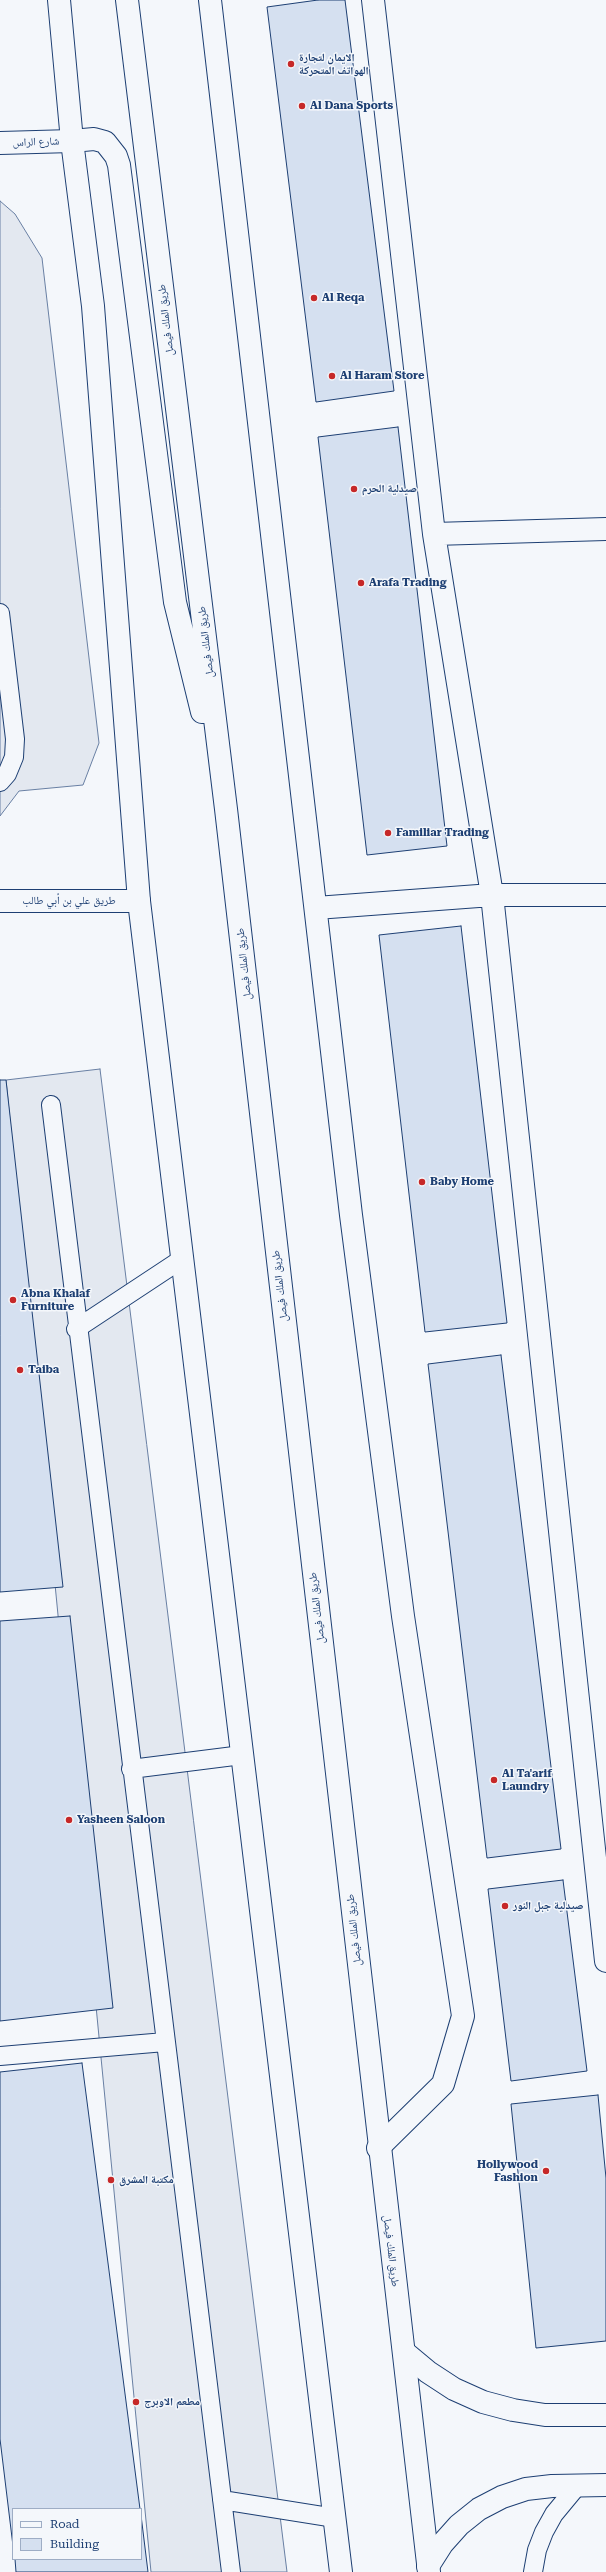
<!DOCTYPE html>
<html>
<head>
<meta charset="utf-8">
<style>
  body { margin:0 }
  #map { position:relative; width:606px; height:2572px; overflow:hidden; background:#f4f7fb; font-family:"Roboto Serif",serif }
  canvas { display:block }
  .legend { position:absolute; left:12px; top:2508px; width:130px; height:52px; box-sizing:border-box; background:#f4f7fb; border:1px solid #9eadc5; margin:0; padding:5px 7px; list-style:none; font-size:12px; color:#1d3f73 }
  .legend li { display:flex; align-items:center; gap:8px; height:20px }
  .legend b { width:20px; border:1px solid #9eadc5 }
</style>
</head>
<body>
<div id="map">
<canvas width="606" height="2572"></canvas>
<ul class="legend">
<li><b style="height:5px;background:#f4f7fb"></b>Road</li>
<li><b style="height:11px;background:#d5e0f0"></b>Building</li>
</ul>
</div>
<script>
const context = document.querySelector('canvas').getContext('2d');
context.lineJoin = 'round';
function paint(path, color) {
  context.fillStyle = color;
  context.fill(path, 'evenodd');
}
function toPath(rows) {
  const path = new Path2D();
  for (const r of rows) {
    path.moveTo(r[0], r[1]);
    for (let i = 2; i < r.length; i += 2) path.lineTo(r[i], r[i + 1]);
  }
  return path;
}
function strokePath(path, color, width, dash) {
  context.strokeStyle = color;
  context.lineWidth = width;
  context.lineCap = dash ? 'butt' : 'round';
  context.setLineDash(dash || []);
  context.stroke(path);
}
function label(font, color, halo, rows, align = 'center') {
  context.font = font + ' "Roboto Serif","Noto Naskh Arabic",serif';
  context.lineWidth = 3;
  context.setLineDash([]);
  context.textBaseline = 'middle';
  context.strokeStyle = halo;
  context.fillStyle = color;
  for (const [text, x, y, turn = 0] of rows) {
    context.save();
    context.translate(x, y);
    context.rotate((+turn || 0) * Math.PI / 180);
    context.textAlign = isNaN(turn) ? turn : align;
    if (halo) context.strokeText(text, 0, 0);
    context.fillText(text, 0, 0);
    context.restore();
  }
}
const parking = toPath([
  [0,201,15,214,42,258,99,743,83,785,19,791,0,816,0,201],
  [100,1069,287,2572,151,2572,6,1080,100,1069]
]);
paint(parking, '#e3e8f0');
strokePath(parking, '#687fa3', 1);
const building = toPath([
  [318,0,345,0,394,391,316,402,267,7,318,0],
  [398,427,447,846,367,855,318,437,398,427],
  [461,926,507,1323,425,1332,379,935,461,926],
  [0,1080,6,1080,63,1587,0,1592,0,1080],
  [501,1355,561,1849,487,1858,428,1364,501,1355],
  [70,1616,113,2008,0,2021,0,1621,70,1616],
  [563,1880,587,2071,511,2081,488,1889,563,1880],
  [82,2063,140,2509,13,2509,13,2546,0,2439,0,2072,82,2063],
  [598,2095,606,2178,606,2341,536,2348,511,2104,598,2095],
  [141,2515,148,2572,16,2572,15,2559,141,2559,141,2515]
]);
paint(building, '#d5e0f0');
strokePath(building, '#1d3f73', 1);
const lane = toPath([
  [0,613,15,739,14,757,7,774,0,782],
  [51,1105,231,2572],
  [76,1329,182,1259],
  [131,1769,242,1755],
  [0,2056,165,2042],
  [222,2500,335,2518],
  [533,2572,537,2550,544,2532,554,2514,578,2485]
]);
const street = toPath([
  [210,0,351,1215,403,1616,463,2016,443,2084,378,2148],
  [373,0,434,534,492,895,606,1961],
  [0,143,72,141],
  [434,534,606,529],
  [0,901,139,901],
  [316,908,492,895,606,895]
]);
const secondary = toPath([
  [404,2352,428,2372,454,2389,483,2402,513,2410,545,2415,606,2415],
  [428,2566,442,2544,459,2525,479,2509,502,2497,526,2489,552,2486,606,2485]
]);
const primary = toPath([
  [59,0,72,141,93,306,139,901,341,2572],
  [127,0,226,809,429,2572],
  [72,141,94,139,105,142,116,156,119,165,175,602,202,712]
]);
strokePath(lane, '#1d3f73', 20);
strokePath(street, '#1d3f73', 24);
strokePath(secondary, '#1d3f73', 24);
strokePath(primary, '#1d3f73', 24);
strokePath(lane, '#f4f7fb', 18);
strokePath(street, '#f4f7fb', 22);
strokePath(secondary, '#f4f7fb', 22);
strokePath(primary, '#f4f7fb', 22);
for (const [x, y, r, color] of [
  [291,64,4,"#c62828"],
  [302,106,4,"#c62828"],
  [314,298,4,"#c62828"],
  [332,376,4,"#c62828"],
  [354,489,4,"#c62828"],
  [361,583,4,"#c62828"],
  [388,833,4,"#c62828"],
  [422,1182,4,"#c62828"],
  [13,1300,4,"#c62828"],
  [20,1370,4,"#c62828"],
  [494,1780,4,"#c62828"],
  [69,1820,4,"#c62828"],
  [505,1906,4,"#c62828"],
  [546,2171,4,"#c62828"],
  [111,2180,4,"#c62828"],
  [136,2402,4,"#c62828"]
]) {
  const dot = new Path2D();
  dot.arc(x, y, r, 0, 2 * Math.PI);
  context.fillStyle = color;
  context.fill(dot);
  strokePath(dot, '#f4f7fb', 1.5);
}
label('bold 11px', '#1d3f73', '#f4f7fb', [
  ["الايمان لتجارة",299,58],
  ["الهواتف المتحركة",299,71],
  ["Al Dana Sports",310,106],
  ["Al Reqa",322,298],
  ["Al Haram Store",340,376],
  ["صيدلية الحرم",362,489],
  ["Arafa Trading",369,583],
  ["Familiar Trading",396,833],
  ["Baby Home",430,1182],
  ["Abna Khalaf",21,1294],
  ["Furniture",21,1307],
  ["Taiba",28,1370],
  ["Al Ta'arif",502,1774],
  ["Laundry",502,1787],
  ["Yasheen Saloon",77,1820],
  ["صيدلية جبل النور",513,1906],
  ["Hollywood",538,2165,"right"],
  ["Fashion",538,2178,"right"],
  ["مكتبة المشرق",119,2180],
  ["مطعم الاوبرج",144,2402]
], 'left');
label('11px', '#1d3f73', '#f4f7fb', [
  ["شارع الراس",36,142,-2],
  ["طريق الملك فيصل",166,320,-97],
  ["طريق الملك فيصل",206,642,-97],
  ["طريق علي بن أبي طالب",69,901],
  ["طريق الملك فيصل",244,964,-96],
  ["طريق الملك فيصل",280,1286,-97],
  ["طريق الملك فيصل",317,1608,-97],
  ["طريق الملك فيصل",354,1930,-96],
  ["طريق الملك فيصل",391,2251,83]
]);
</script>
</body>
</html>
